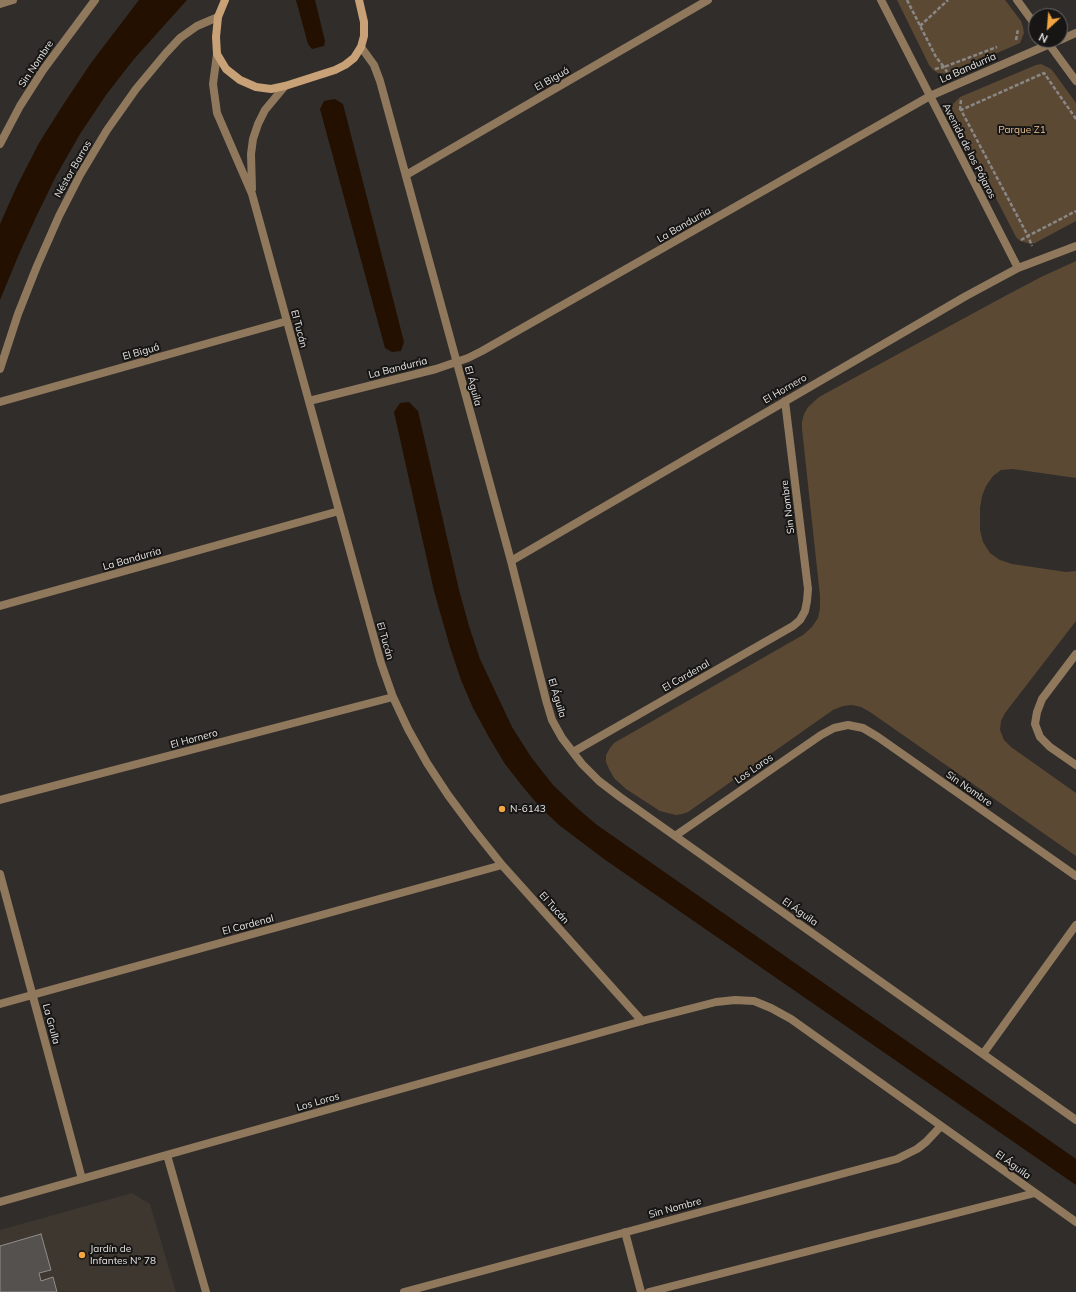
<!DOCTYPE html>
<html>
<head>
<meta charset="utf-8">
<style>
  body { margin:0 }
  #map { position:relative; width:1076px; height:1292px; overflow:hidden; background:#302d2a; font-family:Mulish,sans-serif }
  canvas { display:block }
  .north { position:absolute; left:1028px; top:8px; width:40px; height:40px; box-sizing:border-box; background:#171615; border:1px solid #6a6967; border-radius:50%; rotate:206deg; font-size:11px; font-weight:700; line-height:16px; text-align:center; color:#e6e5e3 }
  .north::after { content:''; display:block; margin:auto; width:14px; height:18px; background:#f2a541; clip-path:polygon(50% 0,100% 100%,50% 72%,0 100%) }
</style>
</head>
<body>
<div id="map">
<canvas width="1076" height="1292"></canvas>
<div class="north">N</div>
</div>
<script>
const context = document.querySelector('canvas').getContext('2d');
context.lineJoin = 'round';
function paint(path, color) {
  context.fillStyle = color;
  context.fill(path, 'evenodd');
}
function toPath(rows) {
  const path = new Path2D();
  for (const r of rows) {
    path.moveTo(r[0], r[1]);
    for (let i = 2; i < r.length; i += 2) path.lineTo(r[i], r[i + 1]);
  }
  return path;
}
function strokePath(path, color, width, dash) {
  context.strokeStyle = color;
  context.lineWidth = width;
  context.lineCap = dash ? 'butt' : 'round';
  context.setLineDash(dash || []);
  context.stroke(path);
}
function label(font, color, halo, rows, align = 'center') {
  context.font = font + ' Mulish,sans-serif';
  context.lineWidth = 4;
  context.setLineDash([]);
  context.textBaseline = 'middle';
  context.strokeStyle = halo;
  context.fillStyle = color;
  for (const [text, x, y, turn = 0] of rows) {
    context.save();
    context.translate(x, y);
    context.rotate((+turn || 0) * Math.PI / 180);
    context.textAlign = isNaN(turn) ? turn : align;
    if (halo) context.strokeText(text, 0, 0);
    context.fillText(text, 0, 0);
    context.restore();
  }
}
paint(toPath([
  [132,1193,150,1204,176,1292,0,1292,0,1230]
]), '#3d372f');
paint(toPath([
  [897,0,1005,0,1021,21,1023,27,1024,33,1020,43,949,74,938,73,933,70,929,65],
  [1041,64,1051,69,1055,74,1076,103,1076,221,1035,243,1031,244,1020,241,1016,237,953,115,952,108,953,104,960,97,1036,65],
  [1076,261,1076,478,1013,469,1001,470,993,476,986,486,982,496,980,508,980,530,983,542,990,553,1000,560,1012,564,1066,572,1076,571,1076,621,1005,713,1001,721,1000,730,1004,740,1011,747,1076,793,1076,856,870,712,861,707,852,705,843,706,833,710,688,812,682,814,676,815,660,811,626,789,614,778,609,769,606,762,606,755,610,748,614,743,803,635,812,627,818,618,820,608,820,596,802,429,802,422,804,414,808,407,819,397,1005,296,1041,277]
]), '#5c4934');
paint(toPath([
  [139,0,187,0,134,59,106,95,80,134,56,176,37,215,19,254,0,300,0,224,17,186,39,143,63,105,91,63],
  [296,0,315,0,325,41,324,46,312,49,308,44],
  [335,99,343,104,404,342,401,351,392,352,385,348,320,109,324,101],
  [409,402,418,411,459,590,469,626,480,659,512,727,531,757,553,785,576,807,597,825,1076,1159,1076,1185,604,859,559,825,540,807,523,787,505,764,490,739,473,708,461,680,450,647,434,591,394,412,400,403]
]), '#231000');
const building = toPath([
  [41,1234,51,1270,39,1273,41,1281,53,1277,57,1292,0,1292,0,1246,41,1234]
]);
paint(building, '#54514e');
strokePath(building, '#918e8a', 1);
strokePath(toPath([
  [907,0,936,57,944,67,997,47],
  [920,26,948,0],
  [1016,40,1018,29],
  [935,69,944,67,947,72],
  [960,110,961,100],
  [1076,119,1044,73,961,110,1028,236,1076,211],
  [1021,240,1028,236,1032,246]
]), '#8a8886', 2.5, [4, 2]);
strokePath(toPath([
  [881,0,1018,268],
  [1017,0,1036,26],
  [0,4,13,0],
  [1046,40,1076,81],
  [1060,40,1076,33],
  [361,47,374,65,380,81,511,561,546,700,552,720,562,738,582,764,599,781,620,797,1076,1120],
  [217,54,213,84,217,113,252,194,372,631,381,663,393,697,408,729,427,763,448,795,474,830,502,865,642,1021],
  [0,144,20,106,43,70,95,0],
  [406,175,708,0],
  [252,189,251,154,253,139,258,124,265,110,285,86],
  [0,369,18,314,37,266,59,216,80,175,107,130,136,89,166,53,180,38,197,26,218,17],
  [309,401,436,369,468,358,482,351,930,96,1059,40],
  [0,402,287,321],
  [511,561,966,296,1018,268,1076,246],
  [0,606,339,511],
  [1076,654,1042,699,1037,712,1035,724,1040,737,1050,747,1076,765],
  [573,752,793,626,800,620,805,611,807,601,808,589,785,401],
  [0,800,393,697],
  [675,836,821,735,834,728,848,725,863,728,878,737,1076,876],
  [0,874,82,1179],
  [0,1004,502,865],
  [983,1054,1076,925],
  [167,1155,206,1292],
  [0,1202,642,1021,716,1002,735,1000,754,1001,771,1008,791,1019,1076,1222],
  [625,1232,641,1292],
  [404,1292,897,1159,917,1149,926,1142,941,1126],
  [649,1292,1035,1193]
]), '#90785d', 8);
strokePath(toPath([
  [225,0,218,17,216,37,217,54,226,69,240,80,256,87,271,89,285,86,335,70,345,65,354,58,361,47,364,36,364,22,359,0]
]), '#c8a176', 8);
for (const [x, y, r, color] of [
  [502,809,4,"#f2a541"],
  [82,1255,4,"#f2a541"]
]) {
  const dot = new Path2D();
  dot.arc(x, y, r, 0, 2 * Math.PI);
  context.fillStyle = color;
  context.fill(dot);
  strokePath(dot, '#171615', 1.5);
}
label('10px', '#e6e5e3', '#171615', [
  ["Sin Nombre",36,64,-56],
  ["La Bandurria",968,68,-24],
  ["El Biguá",552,79,-30],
  ["Avenida de los Pájaros",969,151,63],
  ["Néstor Barros",73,169,-60],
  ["La Bandurria",684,225,-30],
  ["El Tucán",299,329,75],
  ["El Biguá",141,352,-16],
  ["La Bandurria",398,368,-14],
  ["El Águila",473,386,75],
  ["El Hornero",785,389,-30],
  ["Sin Nombre",788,507,-97],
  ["La Bandurria",132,559,-16],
  ["El Tucán",385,641,74],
  ["El Cardenal",686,676,-30],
  ["El Águila",557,698,73],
  ["El Hornero",194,739,-15],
  ["Los Loros",754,769,-35],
  ["Sin Nombre",969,789,35],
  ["El Tucán",554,908,48],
  ["El Águila",800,912,35],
  ["El Cardenal",248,925,-15],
  ["La Grulla",51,1024,75],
  ["Los Loros",318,1102,-16],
  ["El Águila",1013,1165,36],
  ["Sin Nombre",675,1208,-15]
]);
label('10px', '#eac091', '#171615', [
  ["Parque Z1",1022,130]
]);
label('10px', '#e6e5e3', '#171615', [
  ["N-6143",510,809],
  ["Jardín de",90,1249],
  ["Infantes N° 78",90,1261]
], 'left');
</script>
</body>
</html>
